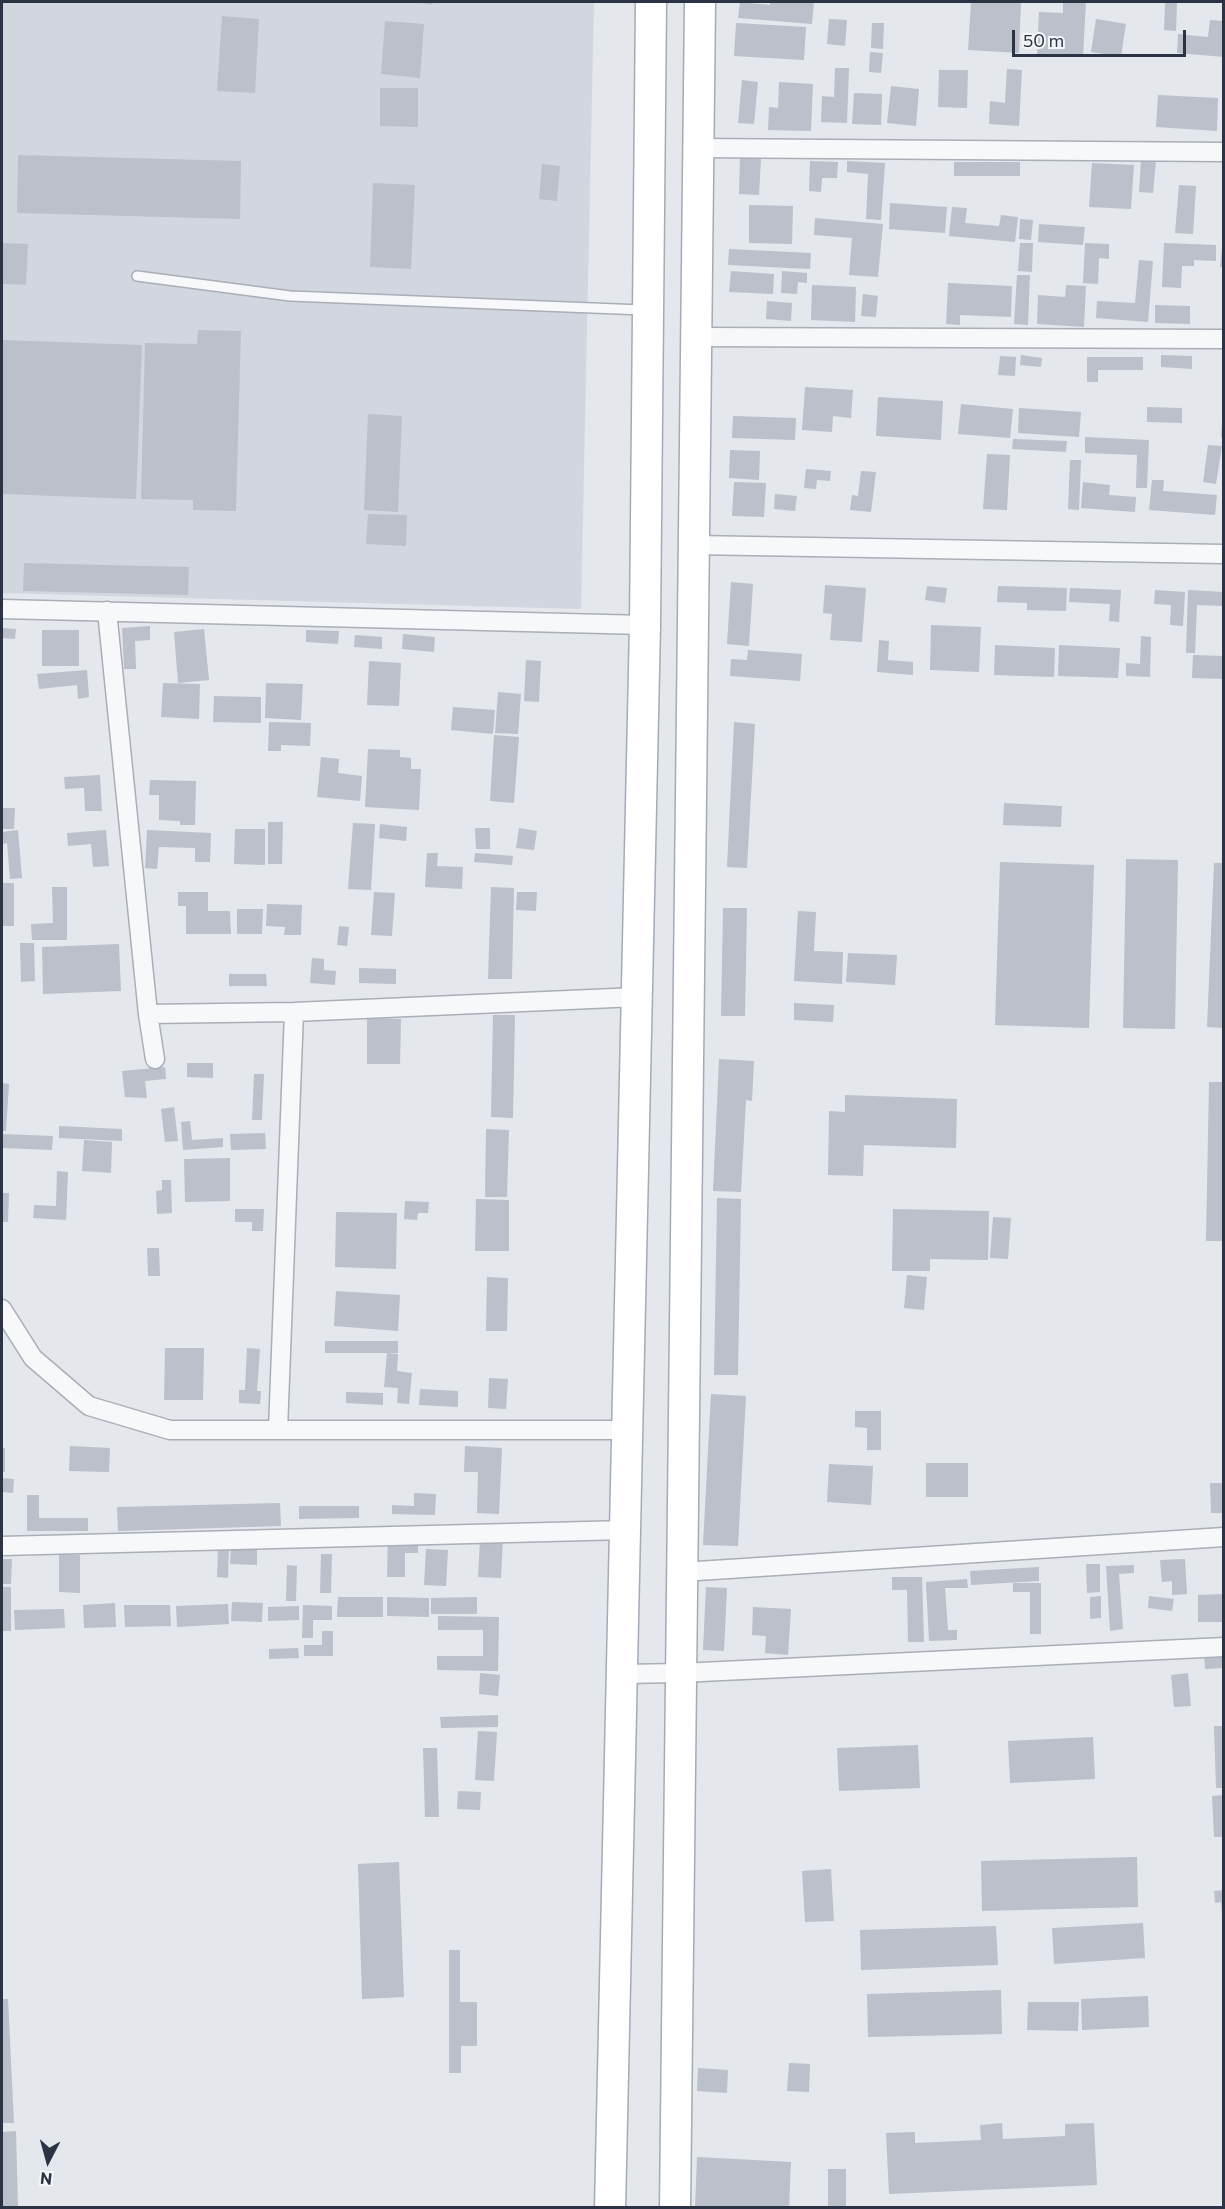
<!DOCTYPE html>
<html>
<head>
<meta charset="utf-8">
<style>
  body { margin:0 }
  #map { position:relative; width:1225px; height:2209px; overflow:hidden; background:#e4e7ec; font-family:Commissioner,sans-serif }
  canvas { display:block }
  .frame { position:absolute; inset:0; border:3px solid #2b3445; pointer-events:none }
  .north { position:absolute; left:18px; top:2131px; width:60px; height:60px; -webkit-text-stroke:4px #f4f6f9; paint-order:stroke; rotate:186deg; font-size:16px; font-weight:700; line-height:24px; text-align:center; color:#2b3445 }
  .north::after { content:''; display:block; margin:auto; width:21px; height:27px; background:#2b3445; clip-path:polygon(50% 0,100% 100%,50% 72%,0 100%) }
  .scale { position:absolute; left:1012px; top:30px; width:174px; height:27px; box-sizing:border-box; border:3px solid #2b3445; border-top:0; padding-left:8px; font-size:18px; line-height:21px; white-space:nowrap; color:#2b3445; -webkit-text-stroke:4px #f4f6f9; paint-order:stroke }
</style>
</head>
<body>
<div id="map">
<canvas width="1225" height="2209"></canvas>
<div class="frame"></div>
<div class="north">N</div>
<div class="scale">50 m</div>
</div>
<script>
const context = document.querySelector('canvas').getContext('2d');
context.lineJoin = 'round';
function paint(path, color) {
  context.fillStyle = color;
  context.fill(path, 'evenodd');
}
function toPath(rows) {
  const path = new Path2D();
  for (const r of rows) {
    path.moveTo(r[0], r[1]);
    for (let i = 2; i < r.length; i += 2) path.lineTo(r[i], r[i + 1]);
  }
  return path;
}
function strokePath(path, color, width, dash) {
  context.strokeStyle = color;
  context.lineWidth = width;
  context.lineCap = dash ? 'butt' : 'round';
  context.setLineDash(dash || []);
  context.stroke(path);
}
paint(toPath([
  [2,2,594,2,581,609,2,593]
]), '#d2d6de');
paint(toPath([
  [417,2,433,2,432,5],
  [740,2,770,5,770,2,814,2,812,24,738,18],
  [971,2,1021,2,1019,53,968,50],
  [1063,2,1086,2,1083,56,1037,54,1039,12,1063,13],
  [1165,2,1177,2,1176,31,1164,30],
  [222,16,259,19,255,93,217,91],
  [829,19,847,20,845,46,827,44],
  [1096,19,1126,24,1121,57,1091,52],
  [1210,20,1224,21,1224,57,1177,53,1178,34,1208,37],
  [385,21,424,24,420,78,381,74],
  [736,23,806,27,804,60,734,56],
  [872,23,884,23,883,49,871,48],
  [870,52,883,53,881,73,869,72],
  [835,68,849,68,847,123,821,122,822,96,834,97],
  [1007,69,1022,70,1019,126,989,124,990,101,1005,103],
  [939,70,968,70,967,108,938,107],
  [742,80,758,82,754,124,738,123],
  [779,82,813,84,811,131,768,130,769,107,778,108],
  [891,86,919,89,916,126,887,123],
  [380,88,418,88,418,127,380,126],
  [854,93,882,94,881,125,852,124],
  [1158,95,1218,98,1217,131,1156,127],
  [18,155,241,161,240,219,17,213],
  [740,158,761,159,759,195,739,194],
  [1141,160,1156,161,1153,193,1139,192],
  [810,161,838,162,837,178,822,178,821,192,809,191],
  [847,161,885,163,881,220,866,219,868,174,847,172],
  [954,162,1020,162,1020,176,954,176],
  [1092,163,1134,165,1131,209,1089,207],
  [542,164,560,166,557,201,539,199],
  [373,183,415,185,411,269,370,267],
  [1179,185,1196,186,1193,234,1175,233],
  [890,203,947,207,945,233,889,229],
  [749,205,793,206,792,244,749,243],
  [952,207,967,208,965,223,999,226,1001,215,1018,217,1015,242,949,236],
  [815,218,883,224,878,277,849,275,852,238,814,235],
  [1020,219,1033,220,1031,240,1019,239],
  [1039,224,1085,227,1083,245,1038,242],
  [2,243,28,244,26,285,2,284],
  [1020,243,1033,243,1032,272,1018,271],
  [1085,243,1109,244,1109,259,1099,258,1098,284,1083,283],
  [1164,243,1216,245,1216,261,1194,260,1194,266,1182,266,1181,288,1162,287],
  [1222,247,1224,247,1224,267,1220,267],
  [729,249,811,253,810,269,728,265],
  [1139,260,1153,261,1148,322,1096,318,1097,301,1135,303],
  [731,271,774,274,773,294,729,292],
  [782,271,807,273,807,283,798,282,797,294,781,293],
  [1017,275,1030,275,1028,325,1014,324],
  [948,283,1012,286,1011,317,960,315,960,325,946,324],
  [812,285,856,287,855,322,811,320],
  [1066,285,1086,286,1084,327,1037,324,1038,295,1065,297],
  [863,294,878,296,876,317,861,316],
  [767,301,792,303,791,321,766,319],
  [1155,305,1190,306,1190,324,1155,323],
  [198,330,241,331,236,511,193,510,193,500,141,499,145,343,197,344],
  [2,340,142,345,136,499,2,494],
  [1021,355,1042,358,1041,367,1020,365],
  [1161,355,1192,356,1192,369,1161,367],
  [1000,356,1016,357,1015,376,998,375],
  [1087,357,1143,357,1143,370,1098,370,1098,382,1087,382],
  [805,387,853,390,851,418,833,416,832,432,802,430],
  [878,397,943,401,941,440,876,436],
  [961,404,1013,409,1010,438,958,434],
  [1147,407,1182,408,1182,423,1147,422],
  [1019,408,1081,412,1079,437,1018,433],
  [368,414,402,416,398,512,364,510],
  [733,416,796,418,795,440,732,438],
  [1222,421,1224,421,1224,437,1221,437],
  [1085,437,1149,440,1147,488,1136,488,1137,455,1085,453],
  [1013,439,1067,441,1066,452,1012,449],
  [1208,445,1222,446,1216,484,1203,482],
  [730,450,760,451,759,480,729,478],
  [987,454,1010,455,1007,510,983,509],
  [1070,460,1081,460,1079,510,1068,509],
  [806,469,831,471,830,481,817,480,816,489,804,488],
  [861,471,876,472,871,512,850,510,852,495,858,496],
  [1152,480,1164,480,1163,491,1217,495,1215,515,1149,510],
  [734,482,766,483,764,517,732,516],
  [1083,482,1110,485,1109,495,1136,497,1135,512,1081,508],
  [775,494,797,496,795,511,774,509],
  [368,514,407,515,406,546,366,544],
  [24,563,189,567,188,595,23,591],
  [731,582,753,584,749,646,727,644],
  [825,585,866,588,862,642,830,640,832,614,823,613],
  [927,586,947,588,945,603,925,600],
  [998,586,1067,588,1066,611,1027,610,1027,603,997,602],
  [1070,588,1121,590,1119,622,1109,621,1110,604,1069,602],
  [1155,590,1185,592,1183,626,1170,625,1171,605,1154,604],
  [1188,590,1224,592,1224,606,1197,605,1195,653,1186,653],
  [931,625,981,627,979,672,930,670],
  [150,626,150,640,135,641,136,669,124,669,122,628],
  [2,628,16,629,15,639,2,638],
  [204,629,209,680,178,683,174,632],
  [42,630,79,630,79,666,42,666],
  [306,630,339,631,338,644,306,642],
  [403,634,435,637,434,652,402,649],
  [355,635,382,637,382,649,354,647],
  [1141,636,1151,637,1150,677,1126,676,1126,663,1140,664],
  [879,640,889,641,888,660,913,662,913,675,877,672],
  [995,645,1055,648,1054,677,994,675],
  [1059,645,1120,648,1118,678,1058,676],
  [748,650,802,654,800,681,730,676,731,659,747,660],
  [1193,655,1224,656,1224,679,1192,678],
  [526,660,541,661,539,702,524,701],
  [369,661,401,663,399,706,367,705],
  [87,670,89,697,78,699,77,685,39,689,37,674],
  [163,683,200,684,199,719,161,717],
  [266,683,303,684,301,720,265,718],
  [498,692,521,694,518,734,495,733],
  [214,696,261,697,261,723,213,722],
  [453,707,495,710,493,734,451,730],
  [269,722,311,723,310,746,281,745,281,751,268,751],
  [734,722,755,724,747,868,727,867],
  [494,735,519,737,514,803,490,801],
  [368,749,400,750,400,757,411,758,411,769,421,769,419,810,365,807],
  [321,757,339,759,338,773,362,776,360,801,317,797],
  [100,775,102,811,85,811,84,788,65,789,64,777],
  [150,780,196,781,195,825,180,825,180,821,159,820,159,795,149,795],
  [1004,803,1062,806,1061,827,1003,825],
  [2,808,15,808,14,829,2,829],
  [268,822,283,822,282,864,268,864],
  [353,823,375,824,371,890,348,889],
  [380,824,407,827,406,841,379,838],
  [475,828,490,828,490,849,476,849],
  [519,828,537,831,534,850,516,848],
  [235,829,265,829,265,865,234,864],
  [18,830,22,878,10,879,7,843,2,844,2,832],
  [106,830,109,866,93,867,91,844,68,846,67,833],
  [147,830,211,833,210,862,195,862,195,848,159,847,157,869,145,868],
  [427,853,438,853,437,866,463,867,462,889,425,887],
  [475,853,513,856,512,865,474,862],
  [1126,859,1178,860,1175,1029,1123,1028],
  [1000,862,1094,865,1089,1028,995,1025],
  [1214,863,1224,863,1224,1028,1207,1027],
  [2,883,14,883,14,926,2,926],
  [52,887,67,887,67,940,32,940,31,924,53,923],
  [491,887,514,888,512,979,488,979],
  [178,892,208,892,208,911,230,911,231,934,186,934,186,906,178,906],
  [374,892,395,893,392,936,371,935],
  [517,892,537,892,536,911,516,910],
  [267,904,302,905,301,935,284,935,285,927,266,926],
  [723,908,747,908,745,1016,721,1016],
  [237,909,263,909,262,934,237,934],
  [798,911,816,912,814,951,843,952,842,984,794,981],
  [339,926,349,927,347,946,337,945],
  [20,943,34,943,35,981,21,982],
  [119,944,121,991,43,994,42,947],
  [848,953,897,955,895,985,846,982],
  [312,958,324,959,324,970,336,971,335,985,310,983],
  [359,968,396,969,396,984,359,983],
  [229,974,266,974,267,986,229,986],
  [794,1003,834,1005,833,1022,794,1020],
  [493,1015,515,1015,513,1118,491,1117],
  [367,1018,401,1019,400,1064,367,1064],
  [719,1059,754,1061,752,1101,746,1100,741,1192,713,1191],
  [187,1063,213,1063,213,1078,187,1077],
  [165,1067,166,1079,145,1081,147,1098,125,1097,122,1071],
  [254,1074,264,1074,262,1120,252,1120],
  [1209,1082,1224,1082,1224,1241,1206,1241],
  [2,1083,9,1084,6,1131,2,1131],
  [845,1095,957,1099,956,1148,864,1145,863,1176,828,1175,829,1111,845,1112],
  [174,1107,178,1141,165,1142,161,1109],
  [190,1121,192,1140,223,1138,223,1147,183,1150,181,1122],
  [59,1126,122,1129,122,1141,59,1138],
  [486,1129,509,1130,507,1197,485,1197],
  [265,1133,266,1149,231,1150,230,1134],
  [2,1134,53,1136,52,1150,2,1148],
  [84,1140,112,1142,111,1173,82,1171],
  [230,1158,230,1201,185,1202,184,1159],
  [57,1171,68,1172,66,1220,33,1218,34,1205,56,1206],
  [162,1180,171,1180,172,1213,157,1214,156,1191,162,1190],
  [2,1193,9,1193,8,1222,2,1222],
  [717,1198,741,1199,738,1375,714,1375],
  [476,1199,509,1200,509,1251,475,1251],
  [405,1201,429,1202,428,1213,418,1213,417,1220,404,1219],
  [235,1209,264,1209,263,1231,252,1231,252,1222,235,1222],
  [893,1209,989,1211,988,1260,930,1259,930,1271,892,1271],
  [336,1212,397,1213,396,1269,335,1267],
  [993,1217,1011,1218,1008,1259,990,1258],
  [147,1248,159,1248,160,1276,148,1276],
  [907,1275,927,1277,924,1310,904,1308],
  [487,1277,508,1278,507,1331,486,1331],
  [336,1291,400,1295,398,1331,334,1326],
  [325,1341,398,1341,398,1353,325,1353],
  [165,1348,204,1348,203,1400,164,1400],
  [247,1348,260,1349,257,1391,261,1391,260,1404,239,1403,239,1390,245,1390],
  [387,1353,398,1354,397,1371,412,1373,409,1404,397,1403,398,1388,384,1387],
  [489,1378,508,1379,506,1409,488,1408],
  [420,1389,458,1391,458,1407,419,1405],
  [346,1392,383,1393,383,1405,346,1403],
  [711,1394,746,1396,738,1546,703,1545],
  [855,1411,881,1411,881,1450,867,1450,867,1428,855,1427],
  [70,1446,110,1448,109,1472,69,1471],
  [465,1446,502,1448,499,1514,477,1513,478,1472,464,1472],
  [2,1448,5,1448,5,1472,2,1472],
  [926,1463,968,1463,968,1497,926,1497],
  [829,1464,873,1466,871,1505,827,1502],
  [2,1478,14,1479,13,1493,2,1492],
  [1210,1483,1224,1483,1224,1513,1211,1513],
  [414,1493,436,1494,435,1515,392,1514,392,1505,414,1506],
  [27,1495,39,1495,39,1518,88,1518,88,1531,27,1531],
  [280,1503,281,1526,118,1531,117,1507],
  [299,1506,359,1506,359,1518,299,1519],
  [388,1537,418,1538,418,1553,405,1553,405,1577,387,1577],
  [480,1539,503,1540,501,1578,478,1577],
  [231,1546,257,1547,257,1565,230,1564],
  [218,1547,229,1547,228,1578,217,1577],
  [426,1549,448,1550,446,1586,424,1585],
  [59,1554,80,1555,80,1593,59,1592],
  [321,1554,332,1554,331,1593,320,1593],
  [2,1559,12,1559,11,1584,2,1584],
  [1185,1559,1187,1594,1172,1595,1172,1581,1162,1582,1160,1560],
  [1086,1564,1100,1564,1100,1592,1087,1593],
  [287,1565,297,1566,296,1601,286,1601],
  [1134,1565,1134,1573,1119,1574,1123,1629,1110,1631,1106,1566],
  [1039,1567,1039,1581,971,1585,970,1571],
  [892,1577,922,1577,924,1642,908,1642,907,1590,892,1590],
  [967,1579,968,1588,945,1588,948,1630,957,1630,957,1640,929,1641,926,1582],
  [1013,1583,1041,1583,1041,1634,1030,1634,1030,1592,1013,1592],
  [2,1587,11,1587,11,1631,2,1631],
  [706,1587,727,1588,724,1651,703,1650],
  [1224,1594,1224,1622,1198,1622,1198,1595],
  [1101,1596,1101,1618,1090,1619,1090,1597],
  [1149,1596,1174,1599,1172,1611,1148,1608],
  [338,1597,383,1597,383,1617,337,1617],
  [387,1597,429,1598,429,1617,387,1616],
  [477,1597,477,1614,431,1614,431,1598],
  [232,1602,263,1603,262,1622,231,1621],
  [115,1603,116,1627,84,1628,83,1605],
  [228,1604,229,1624,177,1627,176,1606],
  [124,1605,170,1605,171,1626,125,1627],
  [303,1605,332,1606,332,1620,313,1620,313,1638,302,1638],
  [299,1606,299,1620,268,1621,268,1607],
  [753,1607,791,1609,788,1655,765,1653,766,1636,752,1635],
  [64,1609,65,1628,15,1630,14,1610],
  [438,1616,499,1617,498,1671,437,1670,437,1656,483,1656,483,1630,438,1630],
  [322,1631,333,1631,333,1656,304,1656,304,1645,322,1645],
  [298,1648,299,1658,269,1659,269,1649],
  [1224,1651,1224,1668,1205,1669,1204,1652],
  [480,1673,500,1675,498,1696,479,1694],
  [1188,1673,1191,1706,1174,1707,1171,1675],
  [498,1715,498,1727,441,1728,440,1717],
  [1214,1726,1224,1726,1224,1788,1216,1788],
  [478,1731,497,1732,494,1781,475,1780],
  [1093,1737,1095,1779,1010,1783,1008,1741],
  [918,1745,920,1788,839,1791,837,1748],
  [423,1748,437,1748,439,1817,425,1817],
  [458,1791,481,1792,480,1810,457,1809],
  [1224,1795,1224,1837,1214,1837,1212,1796],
  [1137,1857,1138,1907,982,1911,981,1861],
  [399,1862,404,1997,362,1999,358,1864],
  [831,1869,834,1921,805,1922,802,1871],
  [1224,1890,1224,1915,1222,1915,1221,1902,1215,1903,1214,1891],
  [1143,1923,1145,1958,1054,1964,1052,1928],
  [996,1926,998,1965,861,1970,860,1930],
  [449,1950,460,1950,460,2002,477,2002,477,2046,461,2046,461,2073,449,2073],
  [1001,1990,1002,2034,868,2037,867,1994],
  [1148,1996,1149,2027,1082,2030,1081,1999],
  [2,1999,8,1999,14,2123,2,2123],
  [1028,2002,1079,2002,1078,2031,1027,2030],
  [789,2063,810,2064,809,2092,787,2091],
  [698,2068,728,2070,727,2093,697,2091],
  [1002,2123,1003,2139,1065,2136,1065,2124,1094,2123,1097,2185,889,2194,886,2133,915,2132,915,2143,981,2140,980,2125],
  [16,2131,18,2208,2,2208,2,2132],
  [697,2157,791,2162,789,2208,695,2208],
  [828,2169,846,2169,846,2208,828,2208]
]), '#bbc0ca');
const service = toPath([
  [137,276,290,296,643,310]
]);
const minor = toPath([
  [698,148,1224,152],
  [696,337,1224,339],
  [693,545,1224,554],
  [2,609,645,625],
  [107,611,148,1014,155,1059],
  [148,1014,294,1012,637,997],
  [2,1309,33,1358,89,1406,170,1430,628,1430],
  [278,1430,294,1012],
  [2,1546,626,1530],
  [682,1572,1224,1537],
  [622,1674,680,1673,1224,1647]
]);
const primary = toPath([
  [610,2208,645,625,651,2],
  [675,2208,700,2]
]);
strokePath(service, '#a9aeb7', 12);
strokePath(minor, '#a9aeb7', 21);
strokePath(primary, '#a3abb8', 33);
strokePath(service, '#f7f8fa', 9);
strokePath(minor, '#f7f8fa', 18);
strokePath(primary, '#fff', 30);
</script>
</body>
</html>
